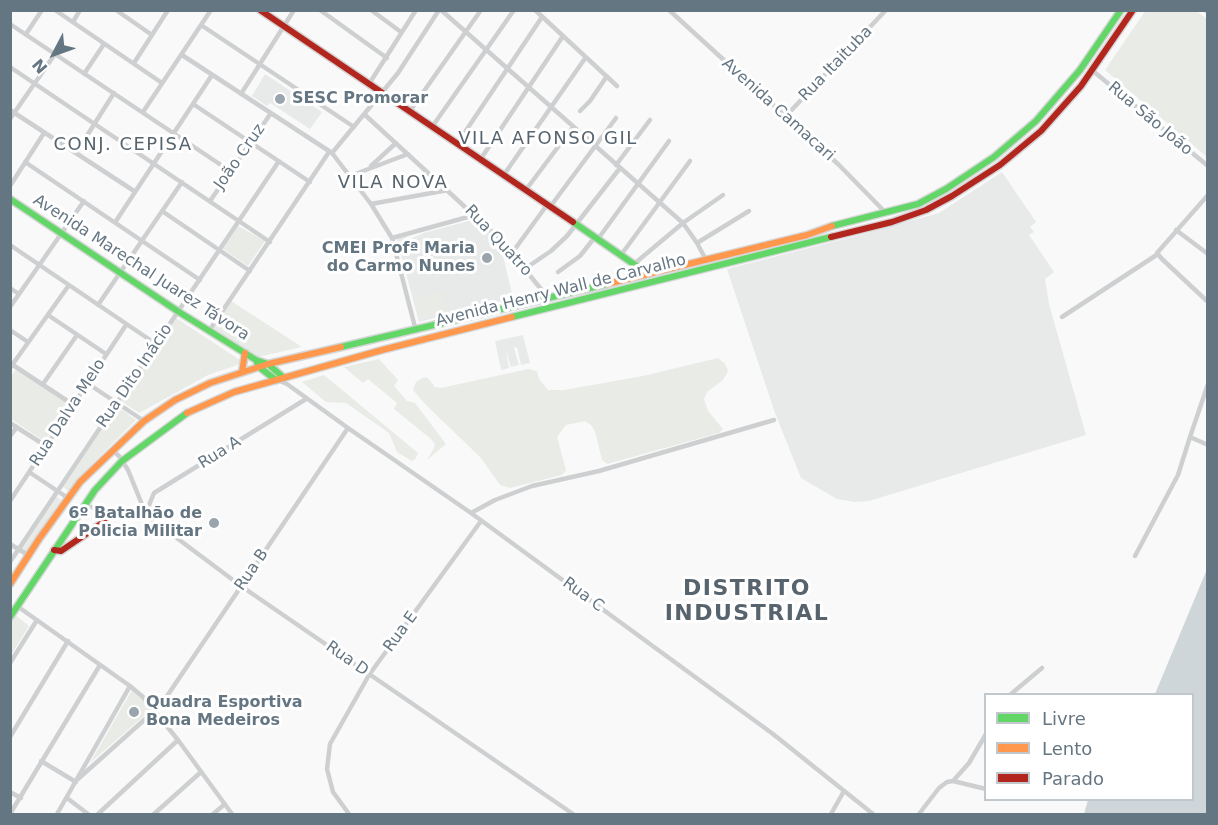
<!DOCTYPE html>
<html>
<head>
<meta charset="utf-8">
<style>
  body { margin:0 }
  #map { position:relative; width:1218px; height:825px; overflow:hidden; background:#f9f9f9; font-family:"DejaVu Sans",sans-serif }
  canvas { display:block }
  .frame { position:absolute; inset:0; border:12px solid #657683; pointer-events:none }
  .legend { position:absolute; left:984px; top:693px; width:210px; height:108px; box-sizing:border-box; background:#fff; border:2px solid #c1c8cd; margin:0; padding:8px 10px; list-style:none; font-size:18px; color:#657683 }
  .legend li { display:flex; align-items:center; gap:12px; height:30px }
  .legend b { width:30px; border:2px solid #c1c8cd }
  .north { position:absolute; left:24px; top:24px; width:60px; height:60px; -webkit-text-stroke:4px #fff; paint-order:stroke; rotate:229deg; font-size:16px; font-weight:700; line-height:24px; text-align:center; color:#657683 }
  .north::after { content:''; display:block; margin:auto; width:21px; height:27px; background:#657683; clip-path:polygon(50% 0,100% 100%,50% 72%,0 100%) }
</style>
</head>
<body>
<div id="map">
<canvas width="1218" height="825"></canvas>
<div class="frame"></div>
<ul class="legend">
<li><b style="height:8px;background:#63d668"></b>Livre</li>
<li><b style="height:8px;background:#ff974d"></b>Lento</li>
<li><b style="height:8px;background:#b3261e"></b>Parado</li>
</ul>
<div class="north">N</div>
</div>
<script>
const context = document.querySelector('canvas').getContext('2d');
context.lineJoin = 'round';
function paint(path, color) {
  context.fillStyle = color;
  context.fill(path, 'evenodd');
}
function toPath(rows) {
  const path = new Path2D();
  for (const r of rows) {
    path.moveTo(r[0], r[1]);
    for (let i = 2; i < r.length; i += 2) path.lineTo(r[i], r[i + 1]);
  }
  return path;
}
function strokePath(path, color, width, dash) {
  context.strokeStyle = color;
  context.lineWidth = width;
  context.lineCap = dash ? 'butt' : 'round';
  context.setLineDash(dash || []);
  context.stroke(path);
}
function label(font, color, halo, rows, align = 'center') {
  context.font = font + ' "DejaVu Sans",sans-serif';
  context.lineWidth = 6;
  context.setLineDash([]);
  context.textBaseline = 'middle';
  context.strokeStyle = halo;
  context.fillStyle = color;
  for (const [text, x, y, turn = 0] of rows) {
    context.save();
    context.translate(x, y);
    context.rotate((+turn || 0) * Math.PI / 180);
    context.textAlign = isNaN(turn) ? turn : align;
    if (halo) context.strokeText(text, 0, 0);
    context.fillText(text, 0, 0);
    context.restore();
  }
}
paint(toPath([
  [265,74,322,112,310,129,270,103,267,106,252,96],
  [1002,172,1036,222,1030,227,1034,232,1029,235,1054,272,1045,279,1049,304,1086,435,869,501,855,502,837,499,801,478,775,413,727,269,852,237,939,213],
  [477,219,500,243,513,298,419,322,397,239,406,236,409,240,423,233],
  [523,335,530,363,521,365,517,347,514,348,519,365,511,367,506,350,509,368,501,370,495,341]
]), '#e8e9e9');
paint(toPath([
  [1146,10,1196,11,1207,19,1207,157,1105,70],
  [238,226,265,241,248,266,223,249],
  [441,291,447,312,419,319,414,298],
  [231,301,302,347,258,357,213,328],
  [176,318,240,360,240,364,208,375,139,413,121,401],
  [718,358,725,364,728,371,723,380,707,392,704,399,708,411,723,429,719,433,607,464,602,460,595,431,591,425,585,421,566,425,557,437,566,470,562,475,510,488,500,485,481,458,425,404,413,390,416,382,424,377,428,378,435,387,441,388,528,369,537,371,539,379,548,390,564,390,643,376],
  [379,359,398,380,394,386,407,401,415,403,446,444,427,460,434,448,435,444,431,439,394,409,397,403,368,379,363,383,344,367],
  [16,369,70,405,45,442,11,419,10,378],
  [324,375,418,453,415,459,412,461,397,452,389,433,346,403,326,402,302,382],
  [117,406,136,420,81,475,69,491,63,487],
  [56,496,61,500,27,552,21,548],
  [14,614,29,626,11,655,10,620],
  [132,690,152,709,90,763]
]), '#e8ebe6');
paint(toPath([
  [1207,569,1207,814,1084,814,1088,800,1192,800,1192,694,1155,694]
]), '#ced6d9');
const fast = toPath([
  [10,199,179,312,256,360,268,364,284,378],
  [573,222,638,267,644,275],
  [832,226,918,204,946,189,994,157,1036,121,1080,70,1121,10],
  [512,317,831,237],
  [341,347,607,284],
  [257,363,259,367,276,380],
  [10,617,95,490,122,461,187,413]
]);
const slow = toPath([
  [607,284,807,235,832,226],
  [242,372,245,353],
  [187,413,234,392,382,350,512,317],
  [10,584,39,539,80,482,144,421,175,400,210,383,268,364,341,347]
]);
const jam = toPath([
  [260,10,573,222],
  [831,237,892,222,926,210,952,196,1000,165,1041,131,1081,86,1133,10],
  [54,550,61,551,120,511]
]);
strokePath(fast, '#d5d6d7', 9);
strokePath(slow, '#d5d6d7', 9);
strokePath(jam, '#d5d6d7', 9);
strokePath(toPath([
  [55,10,162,83],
  [116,10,152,35],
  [320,10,387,58],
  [371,10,401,32],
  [441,10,683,223,697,243,706,260],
  [535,10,617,86],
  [669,10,839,165,885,212],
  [1205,10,1208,12],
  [73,22,80,10],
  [10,24,230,171],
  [201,25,354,127],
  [26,34,42,10],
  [182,55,332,153,371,204,392,238,416,331],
  [134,63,168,10],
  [10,67,270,242],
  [1093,71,1208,166],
  [84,74,104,44],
  [369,84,416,10],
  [241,94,294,10],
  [193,104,310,182],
  [10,110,134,191],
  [410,111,481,10],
  [580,111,590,101,607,76],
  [143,112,211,10],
  [364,114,502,241,549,299],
  [785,117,886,10],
  [10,119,55,54],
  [432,127,514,10],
  [457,144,542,17],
  [76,153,114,93],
  [332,153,398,73,439,10],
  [480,160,563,36],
  [25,162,200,280],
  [616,165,650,120],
  [371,166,396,143],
  [350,176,408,154],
  [503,176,586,57],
  [10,186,44,133],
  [525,191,573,127],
  [1208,195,1157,253,1162,259,1208,302],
  [210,201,271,113],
  [371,204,448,190],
  [550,207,616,118],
  [162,211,250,271],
  [116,221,212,75],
  [1176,230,1208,254],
  [392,238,475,215],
  [598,239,669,141],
  [697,243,749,211],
  [10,245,156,344],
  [512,253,547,205],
  [621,255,690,161],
  [634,264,683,223,723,195],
  [526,268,551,251,567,236,620,168],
  [558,272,580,256,595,237],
  [10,288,19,294],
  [98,305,182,182],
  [10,307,84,201],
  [48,315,106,354],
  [1062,317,1158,254],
  [10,330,28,342],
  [209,331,329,152],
  [13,365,72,404],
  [10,368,69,285],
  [277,380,287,384,348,428,471,513,773,734,873,814],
  [87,383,144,421],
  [43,384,77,335],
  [1208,384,1190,437,1208,445],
  [10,423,46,446],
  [10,436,17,427],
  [112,450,119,456,128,470,141,502,142,512],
  [29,472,68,498],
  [10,501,126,325],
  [83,506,120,511,142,512,241,586,573,814],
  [471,513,495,500,532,486,599,471,774,420],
  [149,517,149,505,154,493,306,399],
  [10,544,28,555],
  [1135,556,1178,475,1190,437],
  [10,562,279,161],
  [17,606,130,686,143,697,178,740,232,814],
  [10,663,37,620],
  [1011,694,1042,668],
  [10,737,68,641],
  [41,761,76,782],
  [78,779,161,705,348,428],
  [953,781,969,763,986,734],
  [10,792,21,798],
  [67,798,88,814],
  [10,814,100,665],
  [57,814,130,686],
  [98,814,178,740],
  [154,814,201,772],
  [213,814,225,804],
  [349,814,333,792,327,769,330,744,369,675,481,521],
  [831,814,844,791],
  [919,814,939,788,947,782,953,781,986,789]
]), '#cecfd0', 4.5);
strokePath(fast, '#63d668', 6);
strokePath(slow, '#ff974d', 6);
strokePath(jam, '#b3261e', 6);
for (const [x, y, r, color] of [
  [280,99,6,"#99a4ac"],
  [487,258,6,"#99a4ac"],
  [214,523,6,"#99a4ac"],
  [134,712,6,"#99a4ac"]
]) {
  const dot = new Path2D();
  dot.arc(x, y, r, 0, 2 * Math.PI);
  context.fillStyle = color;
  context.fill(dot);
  strokePath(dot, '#fff', 2);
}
label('16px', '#657683', '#fff', [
  ["Rua Itaituba",836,64,-46],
  ["Avenida Camacari",778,110,42],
  ["Rua São João",1150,119,40],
  ["João Cruz",240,157,-55],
  ["Rua Quatro",498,241,47],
  ["Avenida Marechal Juarez Távora",141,268,33],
  ["Avenida Henry Wall de Carvalho",561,291,-14],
  ["Rua Dito Inácio",135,376,-56],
  ["Rua Dalva Melo",68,413,-57],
  ["Rua A",220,453,-32],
  ["Rua B",252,570,-56],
  ["Rua C",583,595,36],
  ["Rua E",401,632,-54],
  ["Rua D",347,659,35]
]);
label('bold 16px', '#657683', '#fff', [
  ["SESC Promorar",292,99],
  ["CMEI Profª Maria",475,249,"right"],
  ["do Carmo Nunes",475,267,"right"],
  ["6º Batalhão de",202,514,"right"],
  ["Policia Militar",202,532,"right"],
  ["Quadra Esportiva",146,703],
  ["Bona Medeiros",146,721]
], 'left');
context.letterSpacing = '1.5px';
label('18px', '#57646e', '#fff', [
  ["VILA AFONSO GIL",548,139],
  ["CONJ. CEPISA",123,145],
  ["VILA NOVA",393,183]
]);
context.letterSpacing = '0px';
context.letterSpacing = '1.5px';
label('bold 22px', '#57646e', '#fff', [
  ["DISTRITO",747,589],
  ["INDUSTRIAL",747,614]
]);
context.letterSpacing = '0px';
</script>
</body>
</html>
